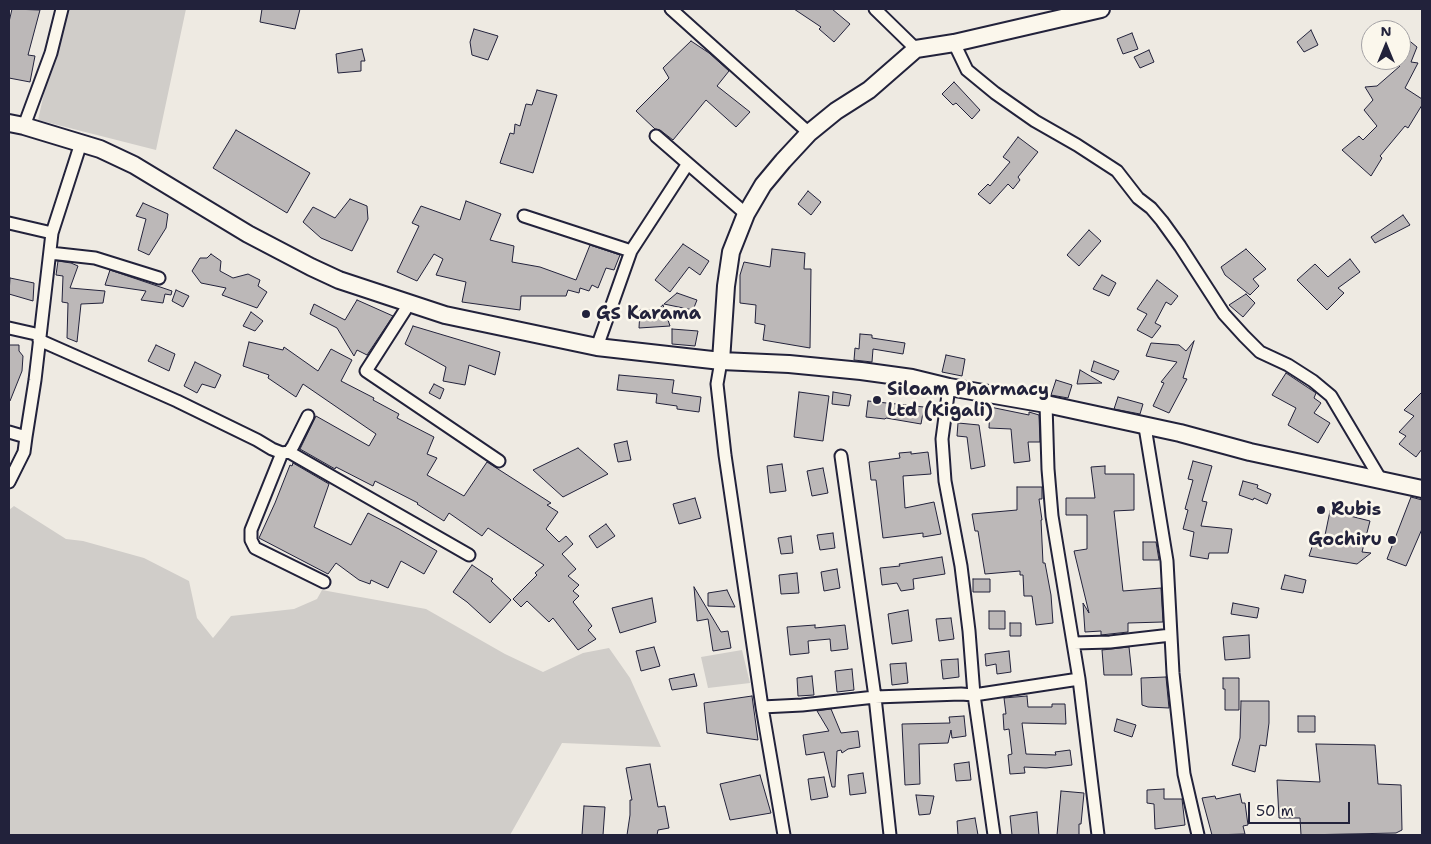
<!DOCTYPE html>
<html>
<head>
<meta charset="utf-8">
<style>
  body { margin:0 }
  #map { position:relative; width:1431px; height:844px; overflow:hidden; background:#eeeae2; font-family:"Shantell Sans",sans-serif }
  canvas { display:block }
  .frame { position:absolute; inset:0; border:10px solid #22223b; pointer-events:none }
  .north { position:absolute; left:1361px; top:20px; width:50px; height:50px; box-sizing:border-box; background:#fbf7ec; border:1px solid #a4a2a5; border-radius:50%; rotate:0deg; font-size:14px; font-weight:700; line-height:20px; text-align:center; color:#22223b }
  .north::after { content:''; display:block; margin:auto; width:18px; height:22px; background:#22223b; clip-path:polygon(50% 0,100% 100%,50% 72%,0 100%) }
  .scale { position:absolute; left:1248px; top:802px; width:102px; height:22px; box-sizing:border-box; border:2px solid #22223b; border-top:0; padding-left:6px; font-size:15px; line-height:18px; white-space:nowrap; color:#22223b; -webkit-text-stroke:4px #fbf7ec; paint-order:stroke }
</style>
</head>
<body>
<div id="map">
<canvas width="1431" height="844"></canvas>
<div class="frame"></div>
<div class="north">N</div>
<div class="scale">50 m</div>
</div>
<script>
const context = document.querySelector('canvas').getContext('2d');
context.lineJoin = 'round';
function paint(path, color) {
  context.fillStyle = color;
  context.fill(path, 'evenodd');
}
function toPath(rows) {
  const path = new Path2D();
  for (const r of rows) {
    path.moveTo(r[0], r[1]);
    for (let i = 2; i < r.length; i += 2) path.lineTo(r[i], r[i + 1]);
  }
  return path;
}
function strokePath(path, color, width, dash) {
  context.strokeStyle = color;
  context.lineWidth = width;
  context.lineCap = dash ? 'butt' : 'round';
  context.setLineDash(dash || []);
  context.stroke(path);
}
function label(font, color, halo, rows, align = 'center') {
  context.font = font + ' "Shantell Sans",sans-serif';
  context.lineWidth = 5;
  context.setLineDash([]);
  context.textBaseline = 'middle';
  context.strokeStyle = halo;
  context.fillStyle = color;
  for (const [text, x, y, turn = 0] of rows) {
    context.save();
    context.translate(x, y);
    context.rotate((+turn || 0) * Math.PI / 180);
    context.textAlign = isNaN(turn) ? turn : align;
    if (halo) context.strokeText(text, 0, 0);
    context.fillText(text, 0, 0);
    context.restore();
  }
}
paint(toPath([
  [63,9,186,9,156,150,38,120],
  [14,506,66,539,83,541,144,558,189,581,197,618,213,638,231,616,294,609,317,599,322,590,426,609,505,654,543,672,583,653,609,648,630,678,661,747,562,743,510,835,9,835,9,510],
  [742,650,750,683,708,688,701,657]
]), '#d0cdc9');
const building = toPath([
  [12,9,40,10,28,55,35,56,30,82,9,78,9,22,12,9],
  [262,9,300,9,295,29,260,22,262,9],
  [794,9,832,9,850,24,834,42,819,29,821,27,794,9],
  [474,29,498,36,488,60,472,55,470,42,474,29],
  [1311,30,1318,45,1304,52,1297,42,1311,30],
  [1132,33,1138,49,1123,54,1117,39,1132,33],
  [1401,34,1417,47,1411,62,1418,63,1405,88,1422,99,1422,105,1408,128,1405,126,1380,156,1382,158,1371,176,1342,150,1359,136,1363,140,1377,126,1364,110,1373,100,1365,87,1377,86,1400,66,1393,60,1401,60,1401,34],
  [691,41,709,53,729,71,717,86,750,112,736,127,706,100,673,140,660,130,655,129,636,111,669,78,663,68,691,41],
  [362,49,365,61,361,61,361,71,338,73,336,54,362,49],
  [1149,50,1154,62,1140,68,1134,57,1149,50],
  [954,82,980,110,972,119,956,103,953,105,942,94,954,82],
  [537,90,557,95,533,173,500,163,510,133,514,134,515,124,520,126,526,104,532,105,537,90],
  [236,130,310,173,287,213,213,168,236,130],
  [1018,137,1038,152,1018,177,1020,180,1013,189,1008,184,990,204,978,194,988,184,990,186,1010,162,1003,157,1018,137],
  [808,191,821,202,811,215,798,204,808,191],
  [350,199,367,206,368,219,352,251,321,238,303,222,313,207,335,218,350,199],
  [466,201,501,214,490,240,514,246,512,262,540,267,576,280,590,245,620,255,614,270,606,268,598,288,592,285,589,291,580,288,579,293,568,290,566,296,521,296,520,310,462,302,466,282,436,275,443,259,434,254,417,281,397,272,419,226,412,223,421,206,460,220,466,201],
  [143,203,168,214,166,228,149,255,138,250,146,219,136,216,143,203],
  [1403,215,1410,225,1375,243,1371,237,1403,215],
  [1089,230,1101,241,1079,266,1067,255,1089,230],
  [683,244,709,261,700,275,689,267,670,292,655,280,683,244],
  [772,249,805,253,804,269,811,269,810,348,763,340,765,325,755,323,756,305,740,303,740,275,744,262,770,267,772,249],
  [1246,249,1266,269,1253,279,1259,286,1250,295,1225,275,1221,267,1246,249],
  [211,254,221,261,220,271,233,278,248,274,260,280,258,286,267,292,257,308,222,295,226,288,201,283,192,271,200,258,207,258,211,254],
  [1350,259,1360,272,1338,288,1344,293,1327,310,1297,280,1315,264,1328,277,1350,259],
  [58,261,71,263,78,266,70,288,105,291,103,303,81,304,77,342,67,338,68,303,62,302,63,276,56,275,58,261],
  [110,270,172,291,171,295,165,294,163,303,141,300,146,291,105,285,110,270],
  [1102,275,1116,283,1109,296,1093,289,1102,275],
  [10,278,34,283,33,301,9,294,10,278],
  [1157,280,1178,296,1171,305,1166,302,1155,323,1161,326,1152,338,1137,330,1147,314,1137,309,1157,280],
  [176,290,189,296,183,307,172,301,176,290],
  [677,293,697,300,693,310,664,304,677,293],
  [1246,294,1255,303,1243,317,1229,305,1246,294],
  [357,300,393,316,367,355,357,350,354,356,337,328,310,314,314,304,345,320,357,300],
  [663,305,670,326,639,328,640,310,657,310,663,305],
  [251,312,263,321,255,331,243,326,251,312],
  [413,326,500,352,495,375,469,365,465,385,443,381,446,367,405,344,413,326],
  [672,329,698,331,695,346,672,344,672,329],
  [860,334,872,335,872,338,905,343,903,354,873,349,872,362,854,360,855,348,859,349,860,334],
  [1194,341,1183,378,1187,379,1169,413,1153,406,1164,383,1161,382,1177,362,1146,356,1151,343,1179,345,1186,351,1194,341],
  [249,342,283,350,284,347,318,371,331,349,352,360,341,381,374,398,373,400,399,414,397,418,434,437,427,454,437,458,427,475,464,496,487,462,551,503,547,505,558,512,546,529,559,542,566,536,573,544,562,554,576,569,568,576,579,585,573,591,579,596,573,602,592,626,588,630,596,639,578,650,553,618,549,622,527,601,521,607,513,599,537,575,535,573,544,565,488,528,482,536,449,513,444,521,417,504,418,503,375,481,373,486,336,467,335,469,300,449,316,416,369,446,376,434,303,384,296,397,268,378,269,375,243,366,249,342],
  [9,345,19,345,19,351,23,356,22,371,10,401,9,401,9,345],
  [156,345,175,354,169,371,148,361,156,345],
  [946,355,965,359,962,376,942,372,946,355],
  [1094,361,1119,371,1114,380,1091,371,1094,361],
  [195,362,221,375,215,388,202,384,197,393,184,386,195,362],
  [1080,370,1102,383,1077,384,1080,370],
  [1286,373,1316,393,1314,398,1321,403,1314,413,1330,423,1318,443,1288,425,1296,408,1272,395,1286,373],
  [619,375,674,380,672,393,701,397,699,412,677,409,677,406,656,403,657,394,617,390,619,375],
  [1056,380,1072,385,1068,398,1051,395,1056,380],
  [434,384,444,389,440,399,429,393,434,384],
  [799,392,829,396,823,441,794,437,799,392],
  [833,392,851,395,849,406,832,404,833,392],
  [1422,392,1422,449,1416,457,1399,444,1406,436,1399,432,1414,416,1404,410,1422,392],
  [1118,397,1143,404,1140,414,1114,409,1118,397],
  [868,401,924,407,921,424,886,418,885,419,866,417,868,401],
  [990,407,1029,415,1029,412,1039,415,1040,442,1028,442,1030,461,1014,463,1011,429,989,428,990,407],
  [958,423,979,425,985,466,971,469,967,437,957,436,958,423],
  [627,441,631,460,618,462,614,444,627,441],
  [578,448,608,474,563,497,533,470,578,448],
  [911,452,911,454,928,452,931,474,903,476,905,508,934,502,941,534,923,537,923,533,883,538,876,480,871,480,869,462,900,458,899,453,911,452],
  [1193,461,1212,466,1202,501,1207,502,1201,526,1232,529,1228,553,1209,553,1208,559,1190,556,1194,532,1183,529,1188,510,1185,509,1193,480,1188,479,1193,461],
  [293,463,329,484,314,527,351,545,368,513,399,529,437,551,424,574,401,561,388,588,371,580,370,584,359,580,336,563,328,574,259,538,275,503,290,465,292,466,293,463],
  [782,464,786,491,770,493,767,466,782,464],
  [1105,466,1105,474,1134,474,1134,510,1114,511,1123,591,1161,588,1163,622,1128,623,1128,632,1101,635,1101,631,1085,632,1083,603,1089,613,1074,551,1087,549,1087,515,1066,515,1066,498,1095,498,1091,467,1105,466],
  [823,468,828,493,812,496,807,471,823,468],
  [1243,481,1258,485,1257,488,1271,494,1267,504,1254,498,1253,500,1239,495,1243,481],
  [1017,487,1042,487,1042,499,1039,499,1042,520,1041,520,1043,563,1045,563,1051,595,1053,623,1036,625,1032,596,1024,596,1023,575,1020,575,1020,571,985,574,978,531,975,531,972,514,1017,510,1017,487],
  [1411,497,1422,500,1422,529,1406,566,1387,559,1411,497],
  [695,498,701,518,679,524,673,504,695,498],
  [1330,511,1370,521,1362,552,1371,553,1357,564,1309,556,1313,544,1323,545,1330,511],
  [606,524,615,536,597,548,589,536,606,524],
  [833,533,835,548,820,550,817,535,833,533],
  [791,536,793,553,781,554,778,538,791,536],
  [1143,542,1156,542,1159,560,1143,560,1143,542],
  [942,557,945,574,913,579,914,589,901,591,897,583,882,585,880,568,900,566,899,564,942,557],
  [472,565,493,579,491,581,511,600,490,623,467,602,453,592,472,565],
  [837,569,840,588,824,591,821,572,837,569],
  [797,573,799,593,781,594,779,575,797,573],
  [1285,575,1306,580,1303,593,1281,589,1285,575],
  [973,579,990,579,990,592,973,592,973,579],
  [694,587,721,632,728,631,731,648,713,651,708,619,697,621,694,587],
  [727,590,735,607,708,606,708,593,727,590],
  [652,598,656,622,620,633,612,608,652,598],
  [1233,603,1259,608,1257,618,1231,614,1233,603],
  [908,610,912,641,892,644,888,614,908,610],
  [989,611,1005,611,1005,629,989,629,989,611],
  [951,618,954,639,939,641,936,619,951,618],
  [1010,623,1021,623,1021,636,1010,636,1010,623],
  [815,625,815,628,845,625,848,649,831,651,830,639,808,641,809,653,790,655,787,627,815,625],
  [1249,635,1250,658,1225,660,1223,637,1249,635],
  [654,647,660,666,641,671,636,651,654,647],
  [1129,647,1132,675,1104,675,1102,650,1129,647],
  [1009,651,1011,672,997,674,996,664,986,666,985,654,1009,651],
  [958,659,959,677,943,679,941,660,958,659],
  [906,663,908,683,892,685,890,664,906,663],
  [852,669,854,690,837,692,835,671,852,669],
  [694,674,697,686,672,690,669,679,694,674],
  [812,676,814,695,798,696,797,678,812,676],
  [1166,677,1169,708,1148,707,1142,705,1141,678,1166,677],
  [1223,678,1239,678,1239,710,1225,710,1225,689,1223,689,1223,678],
  [752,696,758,740,707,733,704,703,752,696],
  [1027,696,1028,707,1052,707,1052,704,1065,704,1066,724,1022,723,1026,754,1056,755,1055,752,1070,750,1072,765,1046,768,1024,767,1025,773,1010,774,1008,755,1012,754,1009,729,1004,730,1003,714,1006,714,1004,698,1027,696],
  [1241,701,1269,701,1269,723,1266,746,1260,745,1255,772,1232,765,1240,738,1241,701],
  [831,709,841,733,858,731,860,747,848,749,842,753,841,750,837,751,835,787,832,787,824,752,806,755,803,735,829,731,817,711,831,709],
  [964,716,966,736,952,738,951,730,948,743,919,744,920,784,905,785,902,724,950,723,949,717,964,716],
  [1298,716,1315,716,1315,732,1298,732,1298,716],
  [1117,719,1136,725,1132,737,1114,731,1117,719],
  [1316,744,1375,745,1378,784,1401,785,1402,830,1396,833,1301,835,1300,818,1279,818,1277,780,1320,782,1316,744],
  [969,762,971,780,956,781,954,764,969,762],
  [650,764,658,807,665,806,669,828,658,830,657,835,627,835,630,815,630,800,632,800,626,768,650,764],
  [863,773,866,793,850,795,848,775,863,773],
  [760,775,771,813,730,820,720,784,760,775],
  [824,777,828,797,811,800,808,779,824,777],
  [1164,789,1164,799,1182,799,1185,825,1155,829,1154,804,1147,803,1147,790,1164,789],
  [1061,791,1084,793,1081,824,1079,824,1079,835,1057,835,1061,791],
  [1240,794,1242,803,1245,803,1248,825,1243,826,1245,834,1212,835,1202,798,1215,796,1216,799,1240,794],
  [916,795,934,796,930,814,919,815,916,795],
  [584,806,605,807,603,835,582,835,584,806],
  [1037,812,1039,835,1012,835,1010,816,1037,812],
  [975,818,978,835,958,835,957,821,975,818]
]);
paint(building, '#bcb8b8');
strokePath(building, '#22223b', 1);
const street = toPath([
  [671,9,809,133],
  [875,9,916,49],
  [954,43,967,70,995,93,1035,121,1077,145,1117,171,1138,198,1151,208,1162,221,1180,246,1224,314,1244,336,1260,352,1288,365,1313,381,1331,396,1381,480],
  [24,126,51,53,62,9],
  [656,136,746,214],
  [524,216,631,251],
  [9,223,52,233,35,380,26,437,24,452,9,482],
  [52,233,81,143],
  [50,253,95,258,159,278],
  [409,304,366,371,499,461],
  [9,328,40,335],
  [39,340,177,401,257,440,272,449,282,453,289,452,293,446,308,416],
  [597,347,631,251,687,165],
  [721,361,717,384,725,455,762,707,784,835],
  [949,387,942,439,945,481,961,566,969,631,974,695,994,835],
  [1046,404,1048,469,1052,516,1079,679,1098,835],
  [1145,427,1167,561,1173,673,1184,774,1198,835],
  [9,432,26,437],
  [289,452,469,555],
  [282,453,251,530,251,540,255,548,324,582],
  [841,456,875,697,890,835],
  [1074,643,1110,642,1171,635],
  [762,707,802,705,875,697,961,694,974,695,1079,679]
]);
const secondary = toPath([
  [9,123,24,126,100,149,134,165,248,234,311,267,339,280,445,315,597,347,721,361,789,364,861,371,912,378,949,387,1046,404,1180,433,1250,452,1422,489],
  [721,361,726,286,731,252,746,214,763,185,783,161,809,133,836,111,869,90,916,49,954,43,1101,9]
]);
strokePath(street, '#22223b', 15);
strokePath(secondary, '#22223b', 20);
strokePath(street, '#fbf7ec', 11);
strokePath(secondary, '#fbf7ec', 16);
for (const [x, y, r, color] of [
  [586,314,5,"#22223b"],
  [877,400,5,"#22223b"],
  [1321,510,5,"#22223b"],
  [1392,540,5,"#22223b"]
]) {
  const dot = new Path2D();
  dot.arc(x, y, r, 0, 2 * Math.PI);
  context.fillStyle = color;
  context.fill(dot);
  strokePath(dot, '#fbf7ec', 2);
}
label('bold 18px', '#22223b', '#fbf7ec', [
  ["GS Karama",596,314],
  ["Siloam Pharmacy",887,390],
  ["Ltd (Kigali)",887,411],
  ["Rubis",1331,510],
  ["Gochiru",1382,540,"right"]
], 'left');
</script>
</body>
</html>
